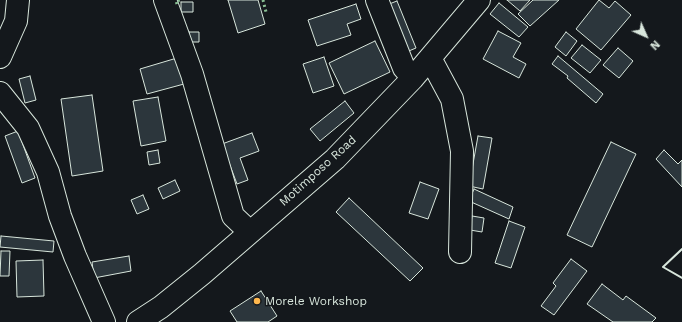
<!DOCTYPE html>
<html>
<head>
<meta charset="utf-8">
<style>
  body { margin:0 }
  #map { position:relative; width:682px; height:322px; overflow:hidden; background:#14181c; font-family:"Work Sans",sans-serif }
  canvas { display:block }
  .north { position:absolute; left:626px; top:16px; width:40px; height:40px; -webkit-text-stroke:3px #14181c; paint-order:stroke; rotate:135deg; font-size:11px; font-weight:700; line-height:16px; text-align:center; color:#d8e6dc }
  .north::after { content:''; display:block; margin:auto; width:14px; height:18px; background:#d8e6dc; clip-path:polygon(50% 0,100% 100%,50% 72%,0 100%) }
</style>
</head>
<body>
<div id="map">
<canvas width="682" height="322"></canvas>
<div class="north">N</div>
</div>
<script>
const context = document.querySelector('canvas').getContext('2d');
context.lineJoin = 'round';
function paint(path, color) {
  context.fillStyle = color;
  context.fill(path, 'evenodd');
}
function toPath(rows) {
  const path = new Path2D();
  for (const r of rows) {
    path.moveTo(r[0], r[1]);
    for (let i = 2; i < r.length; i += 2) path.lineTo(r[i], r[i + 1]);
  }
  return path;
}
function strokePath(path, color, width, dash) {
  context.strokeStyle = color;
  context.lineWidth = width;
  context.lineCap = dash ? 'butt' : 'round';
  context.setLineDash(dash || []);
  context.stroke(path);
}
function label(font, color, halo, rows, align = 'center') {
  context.font = font + ' "Work Sans",sans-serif';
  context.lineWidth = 3;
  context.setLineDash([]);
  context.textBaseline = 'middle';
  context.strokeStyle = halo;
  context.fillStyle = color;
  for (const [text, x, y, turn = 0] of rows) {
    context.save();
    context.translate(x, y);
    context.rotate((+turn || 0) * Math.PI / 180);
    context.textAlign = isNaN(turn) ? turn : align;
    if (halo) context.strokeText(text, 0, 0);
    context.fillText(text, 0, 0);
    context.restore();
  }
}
const building = toPath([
  [228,0,258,0,265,24,238,33,228,0],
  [507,0,530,0,520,11,507,0],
  [533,0,559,0,530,26,518,14,533,0],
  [599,0,609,8,615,1,631,15,601,50,576,29,599,0],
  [397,1,416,48,404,53,384,6,397,1],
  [181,2,193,2,193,12,181,12,181,2],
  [499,3,528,27,519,37,490,14,499,3],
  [356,4,361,19,347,24,351,35,317,46,308,20,356,4],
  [498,31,521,43,513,57,526,64,519,78,483,59,498,31],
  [189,32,199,32,199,42,189,42,189,32],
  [566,32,577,41,566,56,555,47,566,32],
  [375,41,390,72,344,94,329,63,375,41],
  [582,45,601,60,590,73,571,58,582,45],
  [618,48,633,61,619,78,603,65,618,48],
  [558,56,603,94,596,103,567,78,568,76,552,64,558,56],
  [324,57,334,86,313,93,303,64,324,57],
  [177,58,184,84,147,94,140,69,177,58],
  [30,76,36,100,25,103,19,79,30,76],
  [92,95,103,171,72,176,61,99,92,95],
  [158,97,166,141,141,146,133,101,158,97],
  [345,101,354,113,320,141,310,129,345,101],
  [18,131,35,178,22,183,5,136,18,131],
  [252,133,259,151,240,158,248,180,237,184,222,144,252,133],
  [478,136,492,138,483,189,469,186,478,136],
  [611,142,636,154,592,247,567,235,611,142],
  [158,150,160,163,149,165,147,152,158,150],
  [664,150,678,164,682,160,682,187,656,159,664,150],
  [175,180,180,191,163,199,158,188,175,180],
  [420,182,439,189,428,219,409,213,420,182],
  [474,189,513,207,509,219,469,201,474,189],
  [143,195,149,209,137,214,131,200,143,195],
  [349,198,423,268,410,281,336,212,349,198],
  [472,216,484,218,482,232,470,230,472,216],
  [509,221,525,227,511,268,495,263,509,221],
  [1,236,54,241,53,252,0,247,1,236],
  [1,251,10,251,9,276,0,276,1,251],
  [129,256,131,271,94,278,92,262,129,256],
  [571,259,587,271,554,315,541,306,556,286,553,283,571,259],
  [43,260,44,296,17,297,16,261,43,260],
  [602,284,623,300,626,296,656,318,652,322,613,322,587,304,602,284],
  [261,291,277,316,268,322,237,322,230,311,261,291]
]);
paint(building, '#2c363c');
strokePath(building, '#d8e6dc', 1);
const minor = toPath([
  [165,0,192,74,233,216,250,232],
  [377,0,404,68,413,78],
  [0,57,16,21,18,0],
  [430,58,452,99,462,151,460,252],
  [0,93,28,128,48,172,60,216,75,256,104,322],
  [138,322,161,307,202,274,335,159,413,78,479,0]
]);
strokePath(minor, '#d8e6dc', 24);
strokePath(minor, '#14181c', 22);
strokePath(toPath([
  [263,0,266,12],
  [177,4,176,1,180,0]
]), '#8ac095', 3, [2, 3]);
strokePath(toPath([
  [682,249,663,267,682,278]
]), '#d8e6dc', 2);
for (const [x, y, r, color] of [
  [257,301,4,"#ffb74d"]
]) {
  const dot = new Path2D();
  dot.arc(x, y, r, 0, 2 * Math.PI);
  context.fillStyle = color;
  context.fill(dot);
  strokePath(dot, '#14181c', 1.5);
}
label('12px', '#d8e6dc', '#14181c', [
  ["Motimposo Road",318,171,-42]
]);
label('12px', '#d8e6dc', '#14181c', [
  ["Morele Workshop",265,301]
], 'left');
</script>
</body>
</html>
